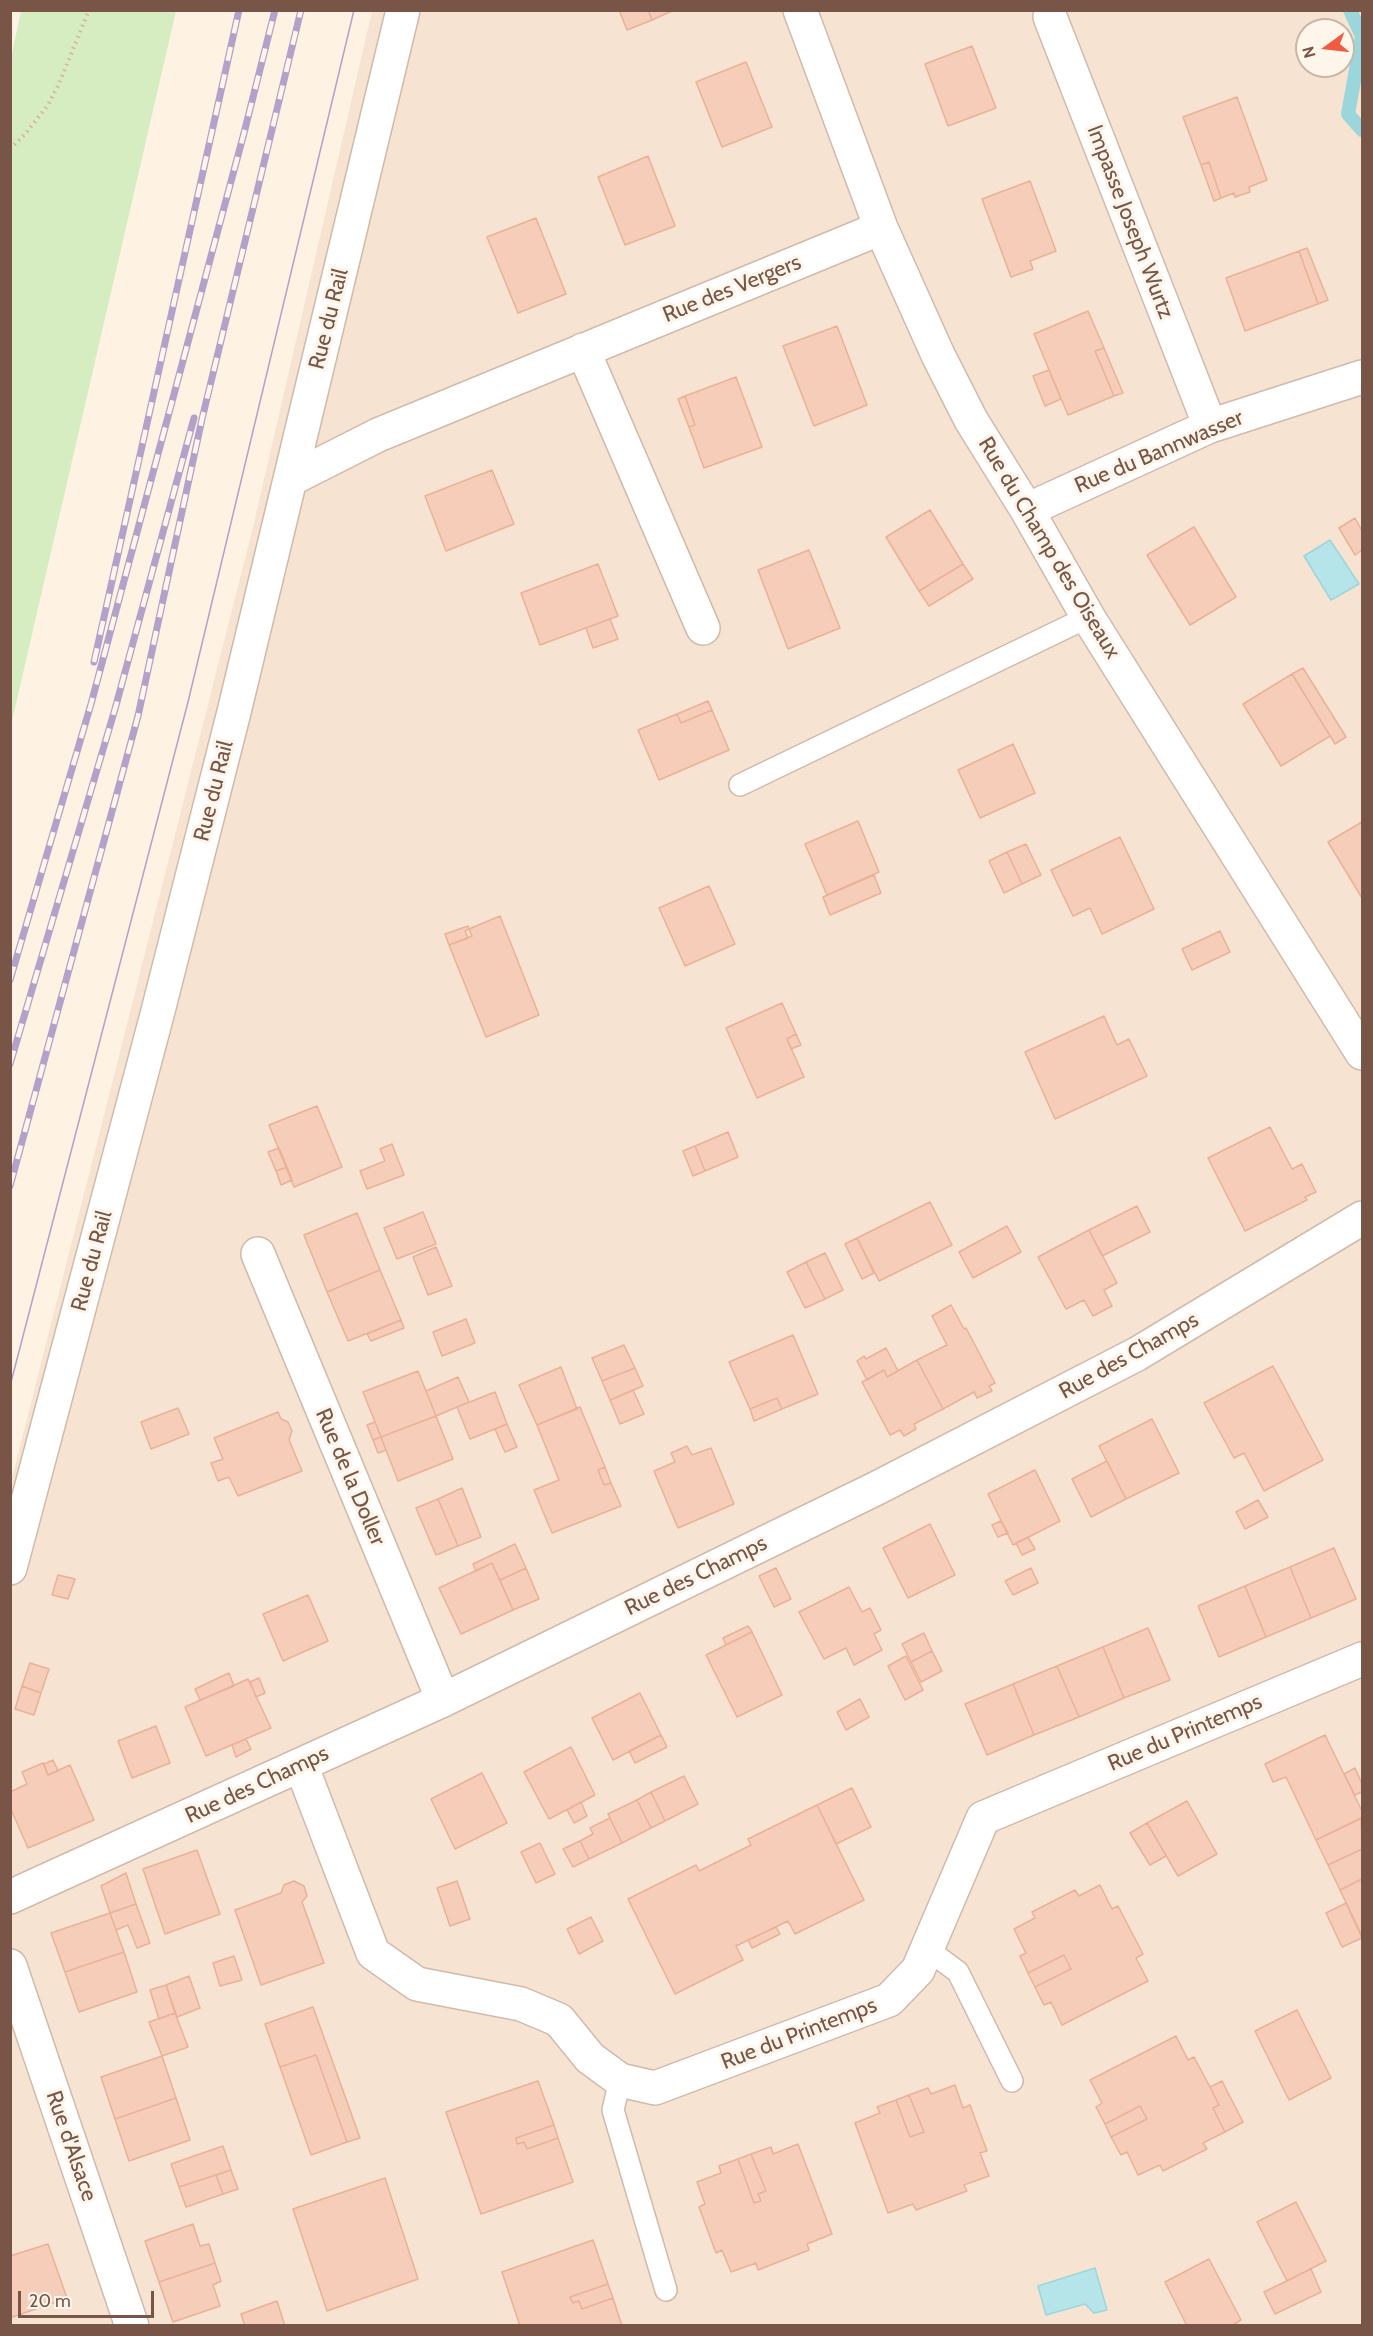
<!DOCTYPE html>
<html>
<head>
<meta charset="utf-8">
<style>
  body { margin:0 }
  #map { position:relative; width:1373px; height:2336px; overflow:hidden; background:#fef2e3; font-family:Cabin,sans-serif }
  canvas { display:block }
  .frame { position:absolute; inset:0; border:12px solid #785547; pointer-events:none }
  .north { position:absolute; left:1295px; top:18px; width:60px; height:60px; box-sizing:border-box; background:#fff6eb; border:2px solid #c9b6a9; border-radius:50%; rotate:255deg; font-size:16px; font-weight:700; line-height:24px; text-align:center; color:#785547 }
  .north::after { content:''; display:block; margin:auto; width:21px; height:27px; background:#f15b3f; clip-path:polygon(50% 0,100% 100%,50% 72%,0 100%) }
  .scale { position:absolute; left:18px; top:2291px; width:136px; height:27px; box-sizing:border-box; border:3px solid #785547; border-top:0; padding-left:8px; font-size:18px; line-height:21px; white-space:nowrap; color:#785547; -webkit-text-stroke:4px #fff6eb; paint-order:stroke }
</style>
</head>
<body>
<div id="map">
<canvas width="1373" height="2336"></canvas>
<div class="frame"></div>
<div class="north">N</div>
<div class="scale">20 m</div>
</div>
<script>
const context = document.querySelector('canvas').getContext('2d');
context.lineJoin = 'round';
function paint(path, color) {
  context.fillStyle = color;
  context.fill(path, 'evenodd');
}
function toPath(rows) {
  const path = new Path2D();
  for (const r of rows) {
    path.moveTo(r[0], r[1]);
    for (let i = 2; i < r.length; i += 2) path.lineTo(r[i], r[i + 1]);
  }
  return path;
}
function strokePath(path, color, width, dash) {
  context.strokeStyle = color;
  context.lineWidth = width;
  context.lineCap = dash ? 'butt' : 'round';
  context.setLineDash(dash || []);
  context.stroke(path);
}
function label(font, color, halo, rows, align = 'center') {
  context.font = font + ' Cabin,sans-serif';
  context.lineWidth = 6;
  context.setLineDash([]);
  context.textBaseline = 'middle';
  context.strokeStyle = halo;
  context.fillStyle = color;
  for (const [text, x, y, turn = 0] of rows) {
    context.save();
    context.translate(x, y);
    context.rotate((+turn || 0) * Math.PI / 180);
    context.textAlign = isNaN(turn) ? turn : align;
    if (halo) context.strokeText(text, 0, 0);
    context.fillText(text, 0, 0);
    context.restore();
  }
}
paint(toPath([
  [372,11,1362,11,1362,2325,11,2326,11,1482,254,523],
  [1307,30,1343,30,1343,66,1307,66]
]), '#f6e3d1');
paint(toPath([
  [21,11,176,11,11,725,10,63]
]), '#d5edc0');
const water = toPath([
  [1330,540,1359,584,1331,600,1304,556,1330,540],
  [1095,2268,1107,2310,1094,2313,1085,2304,1046,2315,1038,2286,1095,2268]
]);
paint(water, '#b6e5e9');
strokePath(water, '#9bd6dc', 1.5);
strokePath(toPath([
  [1350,10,1362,36,1348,114,1362,130]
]), '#9bd6dc', 14);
const building = toPath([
  [619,10,648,10,652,20,627,30,619,10],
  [648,10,674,10,652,20,648,10],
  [972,46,996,108,948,126,925,64,972,46],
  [746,62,772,127,722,147,696,82,746,62],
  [1237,97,1267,180,1249,187,1250,192,1235,197,1234,193,1221,198,1209,162,1201,165,1183,117,1237,97],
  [648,156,675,226,625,245,598,177,648,156],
  [1209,162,1221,198,1214,201,1201,165,1209,162],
  [1030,181,1056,251,1030,261,1033,269,1011,277,982,199,1030,181],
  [536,218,566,294,518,313,487,237,536,218],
  [1307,248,1328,300,1318,304,1299,251,1307,248],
  [1299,251,1318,304,1245,331,1226,278,1299,251],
  [1088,311,1104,348,1095,351,1114,396,1068,415,1034,334,1088,311],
  [837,326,867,405,814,426,783,346,837,326],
  [1104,348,1123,393,1114,396,1095,351,1104,348],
  [1049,370,1061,399,1045,406,1033,376,1049,370],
  [736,377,762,447,704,468,689,427,695,425,685,396,736,377],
  [685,396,695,425,689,427,678,399,685,396],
  [492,470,514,524,446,551,425,496,492,470],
  [930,510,963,564,919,591,886,537,930,510],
  [1355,518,1362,531,1362,550,1355,555,1339,528,1355,518],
  [1194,527,1236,597,1190,625,1147,555,1194,527],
  [809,550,840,628,788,649,758,570,809,550],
  [598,564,618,616,540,645,521,593,598,564],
  [963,564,973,579,929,606,919,591,963,564],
  [610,619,618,639,593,648,586,628,610,619],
  [1303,668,1346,737,1335,744,1292,674,1303,668],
  [1292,674,1330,736,1281,766,1243,704,1292,674],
  [708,701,712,710,681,723,677,714,708,701],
  [712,710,729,750,659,780,638,730,677,714,681,723,712,710],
  [1013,744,1035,793,980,818,958,770,1013,744],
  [858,821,879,872,827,895,805,844,858,821],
  [1362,822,1362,898,1328,842,1362,822],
  [1120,837,1154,909,1102,934,1090,908,1073,916,1051,870,1120,837],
  [1026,844,1041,875,1022,884,1007,852,1026,844],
  [1007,852,1022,884,1004,893,989,861,1007,852],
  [874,875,881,893,830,915,823,897,874,875],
  [709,886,735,944,685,966,659,908,709,886],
  [500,916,539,1015,486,1037,449,945,472,936,469,929,500,916],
  [468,926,469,929,465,931,468,938,449,945,445,934,468,926],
  [1220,931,1230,952,1192,970,1182,949,1220,931],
  [782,1003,796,1034,787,1039,804,1077,757,1098,726,1028,782,1003],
  [1104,1016,1117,1045,1129,1039,1147,1076,1055,1119,1025,1052,1104,1016],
  [796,1034,801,1045,791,1049,787,1039,796,1034],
  [317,1106,342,1167,294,1187,269,1125,317,1106],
  [1270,1127,1292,1169,1302,1164,1316,1192,1305,1197,1307,1200,1245,1231,1208,1158,1270,1127],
  [728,1132,738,1157,705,1171,695,1146,728,1132],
  [392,1144,404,1175,367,1189,360,1171,385,1161,380,1149,392,1144],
  [695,1146,705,1171,693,1176,683,1151,695,1146],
  [279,1148,287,1167,276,1171,268,1152,279,1148],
  [287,1167,292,1180,281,1185,276,1171,287,1167],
  [930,1202,952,1245,879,1281,857,1238,930,1202],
  [1137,1206,1150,1232,1102,1256,1089,1230,1137,1206],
  [423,1212,436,1244,397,1259,384,1228,423,1212],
  [357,1213,380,1270,327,1292,304,1235,357,1213],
  [1007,1226,1021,1252,973,1278,959,1252,1007,1226],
  [1089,1230,1117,1283,1104,1290,1112,1306,1093,1316,1084,1300,1066,1309,1038,1257,1089,1230],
  [857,1238,874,1273,862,1279,845,1244,857,1238],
  [436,1247,452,1286,428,1295,413,1257,436,1247],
  [825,1253,843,1290,825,1299,806,1262,825,1253],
  [806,1262,825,1299,805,1308,787,1272,806,1262],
  [380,1270,401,1320,348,1341,327,1292,380,1270],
  [951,1305,964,1329,966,1328,995,1383,989,1386,992,1391,977,1398,974,1392,943,1409,917,1360,947,1345,932,1316,951,1305],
  [466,1319,475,1343,442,1356,433,1332,466,1319],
  [401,1320,404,1328,371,1341,367,1334,401,1320],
  [793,1335,818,1394,782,1409,777,1398,750,1409,729,1362,793,1335],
  [624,1345,635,1368,602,1381,592,1358,624,1345],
  [886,1348,898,1371,887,1377,884,1370,867,1380,857,1361,864,1356,866,1359,886,1348],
  [917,1360,943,1409,914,1424,916,1429,904,1436,900,1430,890,1435,862,1382,884,1370,887,1377,917,1360],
  [1273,1366,1323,1460,1264,1491,1244,1453,1234,1458,1204,1403,1273,1366],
  [561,1367,577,1409,537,1425,519,1385,561,1367],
  [635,1368,643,1386,610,1400,602,1381,635,1368],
  [418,1371,436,1416,381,1437,363,1392,418,1371],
  [458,1377,469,1402,436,1416,426,1391,458,1377],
  [633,1390,644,1414,620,1424,610,1400,633,1390],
  [495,1392,507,1424,470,1439,457,1407,495,1392],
  [777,1398,782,1409,754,1421,750,1409,777,1398],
  [580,1407,605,1467,598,1470,604,1485,611,1483,621,1506,552,1533,534,1490,559,1480,537,1425,580,1407],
  [178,1408,189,1434,151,1449,141,1422,178,1408],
  [278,1412,281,1419,288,1422,292,1431,289,1440,302,1471,238,1496,229,1477,218,1481,211,1463,223,1459,214,1438,278,1412],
  [436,1416,453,1459,398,1481,381,1437,436,1416],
  [1152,1419,1179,1473,1126,1499,1099,1446,1152,1419],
  [375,1422,381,1437,373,1440,367,1425,375,1422],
  [507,1424,517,1447,505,1452,495,1429,507,1424],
  [381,1437,386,1450,378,1453,373,1440,381,1437],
  [687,1446,692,1455,711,1448,734,1504,678,1528,654,1471,675,1462,671,1453,687,1446],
  [1107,1461,1126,1499,1091,1517,1072,1479,1107,1461],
  [605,1467,611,1483,604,1485,598,1470,605,1467],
  [1035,1470,1060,1521,1013,1545,988,1494,1035,1470],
  [462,1488,481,1537,458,1546,438,1499,462,1488],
  [438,1499,458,1546,436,1555,416,1508,438,1499],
  [1258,1500,1268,1517,1245,1529,1236,1512,1258,1500],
  [1001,1521,1008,1533,998,1537,992,1525,1001,1521],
  [930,1524,955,1575,908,1598,883,1548,930,1524],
  [1028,1537,1035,1549,1022,1555,1016,1543,1028,1537],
  [515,1544,526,1568,500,1580,492,1563,476,1571,473,1564,515,1544],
  [1334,1548,1356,1599,1311,1618,1290,1567,1334,1548],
  [492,1563,513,1610,461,1634,439,1588,492,1563],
  [1290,1567,1311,1618,1266,1637,1245,1586,1290,1567],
  [526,1568,539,1599,513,1610,500,1580,526,1568],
  [776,1568,791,1599,774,1607,759,1576,776,1568],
  [1031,1568,1038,1583,1013,1595,1005,1581,1031,1568],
  [58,1575,75,1579,68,1599,52,1595,58,1575],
  [1245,1586,1266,1637,1219,1657,1198,1606,1245,1586],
  [849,1587,862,1612,870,1608,881,1630,874,1634,882,1650,854,1665,846,1648,824,1659,799,1612,849,1587],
  [308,1595,328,1641,283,1661,263,1614,308,1595],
  [748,1626,752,1632,726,1645,723,1638,748,1626],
  [1148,1628,1170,1680,1124,1698,1103,1647,1148,1628],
  [752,1632,782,1695,737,1717,706,1655,752,1632],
  [924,1633,932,1651,911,1662,902,1644,924,1633],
  [1103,1647,1124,1698,1079,1717,1057,1666,1103,1647],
  [932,1651,942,1671,921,1682,911,1662,932,1651],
  [906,1656,923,1690,905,1700,888,1666,906,1656],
  [30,1663,49,1669,41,1693,22,1686,30,1663],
  [1057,1666,1079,1717,1034,1735,1013,1684,1057,1666],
  [229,1673,234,1686,200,1700,195,1689,229,1673],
  [259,1678,265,1693,256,1697,250,1682,259,1678],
  [248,1679,271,1728,206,1756,185,1707,248,1679],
  [1013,1684,1034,1735,987,1755,965,1704,1013,1684],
  [22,1686,41,1693,34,1715,15,1709,22,1686],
  [640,1693,661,1735,613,1760,592,1718,640,1693],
  [860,1699,869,1717,846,1730,837,1712,860,1699],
  [156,1726,170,1763,132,1778,118,1741,156,1726],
  [661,1735,667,1747,635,1763,629,1751,661,1735],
  [1325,1735,1362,1811,1362,1818,1316,1840,1286,1777,1273,1782,1265,1764,1325,1735],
  [246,1739,251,1749,236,1757,232,1745,246,1739],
  [571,1747,595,1795,549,1819,524,1772,571,1747],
  [53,1760,58,1771,48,1775,44,1764,53,1760],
  [43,1763,48,1775,70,1765,94,1820,28,1848,10,1807,10,1792,27,1784,22,1772,43,1763],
  [1355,1768,1362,1784,1362,1792,1355,1795,1344,1774,1355,1768],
  [482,1773,507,1823,455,1849,431,1799,482,1773],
  [684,1776,698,1804,665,1821,651,1792,684,1776],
  [852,1788,871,1827,836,1844,817,1805,852,1788],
  [651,1792,665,1821,651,1828,637,1800,651,1792],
  [637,1800,651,1828,622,1843,608,1814,637,1800],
  [1187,1801,1217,1854,1178,1876,1147,1823,1187,1801],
  [581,1802,587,1816,574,1823,567,1810,581,1802],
  [817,1805,864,1900,795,1934,788,1921,736,1946,743,1960,675,1994,628,1899,696,1865,699,1871,751,1845,748,1839,817,1805],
  [610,1818,622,1843,589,1859,580,1841,593,1834,590,1828,610,1818],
  [1361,1818,1362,1849,1328,1865,1316,1840,1361,1818],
  [1147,1823,1166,1856,1150,1865,1130,1833,1147,1823],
  [580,1841,589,1859,573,1867,563,1849,580,1841],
  [540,1843,555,1874,536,1883,521,1852,540,1843],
  [1362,1849,1362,1879,1340,1890,1328,1865,1362,1849],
  [197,1850,220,1914,165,1934,143,1869,197,1850],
  [126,1873,136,1904,110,1913,101,1886,126,1873],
  [1362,1879,1362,1936,1340,1890,1362,1879],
  [294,1881,304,1886,307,1896,302,1902,324,1963,261,1985,235,1910,281,1893,284,1885,294,1881],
  [457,1881,470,1919,450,1926,437,1888,457,1881],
  [1100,1885,1112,1909,1118,1906,1143,1954,1136,1958,1148,1981,1062,2025,1051,2002,1044,2005,1035,1987,1071,1969,1064,1955,1028,1973,1020,1956,1026,1953,1014,1929,1035,1918,1032,1912,1075,1890,1079,1896,1100,1885],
  [1346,1903,1362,1938,1342,1947,1326,1913,1346,1903],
  [136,1904,150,1943,137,1948,128,1925,116,1930,110,1913,136,1904],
  [110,1913,124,1952,65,1972,51,1933,110,1913],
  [591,1917,603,1941,579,1954,567,1929,591,1917],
  [776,1927,780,1934,752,1948,748,1940,776,1927],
  [124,1952,137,1992,79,2012,65,1972,124,1952],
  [1064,1955,1071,1969,1035,1987,1028,1973,1064,1955],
  [234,1956,242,1980,220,1986,213,1963,234,1956],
  [189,1976,200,2008,177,2017,166,1985,189,1976],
  [166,1985,175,2013,159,2019,150,1990,166,1985],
  [313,2007,360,2138,347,2142,316,2055,280,2067,265,2024,313,2007],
  [1297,2010,1331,2078,1289,2100,1255,2031,1297,2010],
  [175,2013,188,2047,162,2056,149,2022,175,2013],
  [1176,2036,1188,2060,1194,2057,1210,2087,1219,2105,1213,2108,1225,2132,1203,2143,1207,2149,1163,2171,1160,2165,1138,2175,1127,2152,1121,2155,1111,2137,1147,2119,1140,2106,1105,2124,1096,2107,1102,2103,1090,2080,1176,2036],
  [316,2055,347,2142,311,2155,280,2067,316,2055],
  [162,2056,176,2098,115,2119,101,2077,162,2056],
  [538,2081,554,2125,516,2138,517,2144,524,2142,527,2149,558,2138,573,2182,481,2214,446,2112,538,2081],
  [1222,2081,1243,2122,1225,2132,1213,2108,1219,2105,1210,2087,1222,2081],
  [955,2085,963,2108,970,2105,987,2151,980,2153,989,2176,964,2185,967,2191,916,2210,913,2204,888,2213,855,2123,880,2113,877,2107,896,2100,910,2137,924,2132,909,2095,928,2088,931,2094,955,2085],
  [909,2095,924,2132,910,2137,896,2100,909,2095],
  [176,2098,190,2140,129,2161,115,2119,176,2098],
  [1140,2106,1147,2119,1111,2137,1105,2124,1140,2106],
  [554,2125,558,2138,527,2149,524,2142,517,2144,516,2138,554,2125],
  [798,2144,832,2234,807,2244,809,2250,758,2270,756,2263,731,2272,722,2250,716,2253,699,2207,705,2204,697,2182,721,2173,719,2166,738,2159,754,2203,761,2201,758,2194,766,2191,751,2154,771,2147,773,2154,798,2144],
  [223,2146,231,2170,179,2187,171,2164,223,2146],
  [751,2154,766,2191,758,2194,761,2201,754,2203,738,2159,751,2154],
  [231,2170,238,2189,223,2194,216,2175,231,2170],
  [216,2175,223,2194,186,2207,179,2187,216,2175],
  [385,2178,418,2279,327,2311,293,2209,385,2178],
  [1296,2202,1326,2261,1287,2281,1257,2222,1296,2202],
  [193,2224,200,2246,209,2244,215,2263,159,2282,145,2241,193,2224],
  [593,2240,608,2284,570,2297,573,2303,579,2301,582,2309,613,2298,622,2326,520,2326,502,2272,593,2240],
  [48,2244,67,2298,10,2318,10,2256,48,2244],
  [1209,2259,1241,2320,1231,2326,1187,2326,1165,2282,1209,2259],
  [215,2263,221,2281,213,2285,220,2306,173,2322,159,2282,215,2263],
  [1311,2269,1321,2292,1275,2314,1264,2292,1311,2269],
  [608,2284,613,2298,582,2309,579,2301,573,2303,570,2297,608,2284],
  [277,2301,285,2326,245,2326,241,2314,277,2301]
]);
paint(building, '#f6cdb9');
strokePath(building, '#eab198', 1.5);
const service = toPath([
  [740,785,1088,617],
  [927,1949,958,1972,1012,2081],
  [620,2080,613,2110,666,2290]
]);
const minor = toPath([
  [800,10,881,228,938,355,971,420,1027,510,1088,617,1362,1053],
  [1050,17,1210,426],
  [583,350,703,628],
  [291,479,378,435,881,228],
  [1027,510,1210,426,1362,377],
  [258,1254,443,1700],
  [10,1568,158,1011,234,712,403,10],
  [301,1765,373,1953,417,1984,521,2004,559,2020,590,2058,620,2080,655,2088,889,2000,918,1970,983,1818,1362,1659],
  [10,1897,443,1700,877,1488,1137,1354,1362,1218],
  [10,1966,132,2326]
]);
strokePath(service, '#d2baab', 24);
strokePath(minor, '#d2baab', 36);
strokePath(toPath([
  [10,149,26,133,48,105,58,86,89,10]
]), '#dbb09b', 4, [1.5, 4.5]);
strokePath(service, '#fff', 21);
strokePath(minor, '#fff', 33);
strokePath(toPath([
  [10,1386,188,702,354,10]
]), '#b3a1c9', 1.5);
const rail = toPath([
  [94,662,239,10],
  [10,980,91,704,244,133,275,10],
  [10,1064,115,709,194,418],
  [10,1186,138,716,202,419,301,10]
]);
strokePath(rail, '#b3a1c9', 7);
strokePath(rail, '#fff6eb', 4.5, [14]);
label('22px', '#785547', '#fff6eb', [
  ["Impasse Joseph Wurtz",1130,222,69],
  ["Rue des Vergers",732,289,-22],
  ["Rue du Rail",329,319,-76],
  ["Rue du Bannwasser",1159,452,-23],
  ["Rue du Champ des Oiseaux",1049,548,59],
  ["Rue du Rail",214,791,-76],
  ["Rue du Rail",92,1261,-75],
  ["Rue des Champs",1129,1356,-29],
  ["Rue de la Doller",350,1477,67],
  ["Rue des Champs",696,1576,-26],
  ["Rue du Printemps",1185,1733,-23],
  ["Rue des Champs",257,1785,-25],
  ["Rue du Printemps",799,2034,-21],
  ["Rue d'Alsace",71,2146,71]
]);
</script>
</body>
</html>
